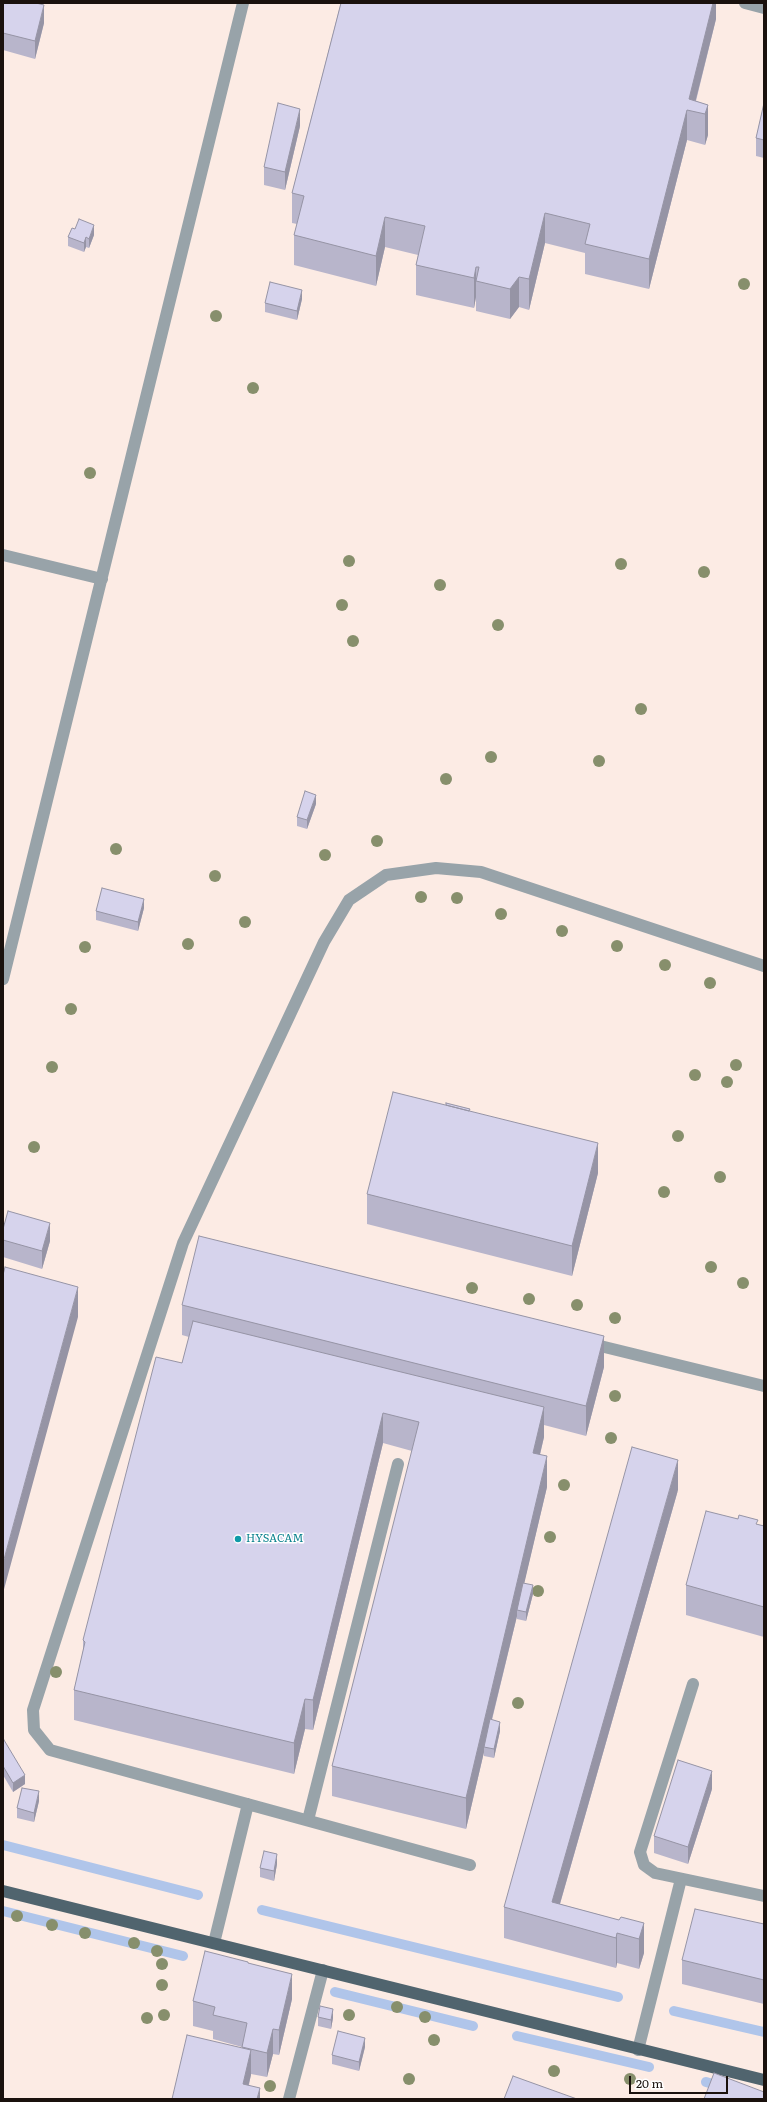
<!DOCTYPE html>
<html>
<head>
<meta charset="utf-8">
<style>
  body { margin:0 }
  #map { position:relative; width:767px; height:2102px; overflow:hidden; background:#fcebe4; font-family:Literata,serif }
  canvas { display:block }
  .frame { position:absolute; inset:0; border:4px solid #1a110d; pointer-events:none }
  .scale { position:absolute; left:629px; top:2076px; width:99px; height:18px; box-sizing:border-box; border:2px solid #1a110d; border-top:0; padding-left:5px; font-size:12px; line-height:14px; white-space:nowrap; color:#1a110d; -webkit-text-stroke:3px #fff; paint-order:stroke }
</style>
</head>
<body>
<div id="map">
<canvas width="767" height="2102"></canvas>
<div class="frame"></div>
<div class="scale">20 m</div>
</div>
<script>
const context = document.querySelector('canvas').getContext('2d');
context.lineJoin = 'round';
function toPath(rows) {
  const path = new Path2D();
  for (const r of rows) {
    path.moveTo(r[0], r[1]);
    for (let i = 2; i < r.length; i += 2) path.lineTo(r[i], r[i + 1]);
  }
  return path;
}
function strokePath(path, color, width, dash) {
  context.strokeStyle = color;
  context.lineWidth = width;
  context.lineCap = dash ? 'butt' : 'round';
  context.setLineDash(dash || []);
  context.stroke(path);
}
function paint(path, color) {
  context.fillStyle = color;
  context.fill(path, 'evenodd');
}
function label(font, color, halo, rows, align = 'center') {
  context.font = font + ' Literata,serif';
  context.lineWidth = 3;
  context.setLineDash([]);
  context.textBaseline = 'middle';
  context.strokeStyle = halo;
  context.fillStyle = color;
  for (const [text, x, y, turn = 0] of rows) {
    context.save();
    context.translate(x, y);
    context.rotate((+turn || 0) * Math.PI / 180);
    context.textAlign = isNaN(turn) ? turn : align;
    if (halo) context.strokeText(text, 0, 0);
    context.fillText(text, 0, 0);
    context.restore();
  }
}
strokePath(toPath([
  [3,1845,198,1895],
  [262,1910,618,1997],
  [3,1911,183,1956],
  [335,1992,473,2026],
  [674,2011,738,2026],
  [738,2026,764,2032],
  [517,2036,649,2067],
  [706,2082,723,2087]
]), '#b0c5ea', 10);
strokePath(toPath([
  [745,3,764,8],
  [3,555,102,579],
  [3,979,243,3],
  [588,1343,764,1386],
  [693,1684,640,1852,644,1865,655,1873,764,1896],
  [308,1820,398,1464],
  [470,1865,50,1750,34,1730,33,1710,183,1243,324,942,349,900,386,875,436,868,481,872,764,966],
  [214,1943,248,1804],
  [638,2050,681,1879]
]), '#98a3a9', 12);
strokePath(toPath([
  [289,2099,323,1970]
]), '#98a3a9', 12);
strokePath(toPath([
  [3,1891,764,2080]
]), '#50646e', 12);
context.fillStyle = '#878f6c';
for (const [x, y] of [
  [744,284],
  [216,316],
  [253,388],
  [90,473],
  [349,561],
  [621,564],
  [704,572],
  [440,585],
  [342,605],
  [498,625],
  [353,641],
  [641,709],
  [491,757],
  [599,761],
  [446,779],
  [377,841],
  [116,849],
  [325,855],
  [215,876],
  [421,897],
  [457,898],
  [501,914],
  [245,922],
  [562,931],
  [188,944],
  [617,946],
  [85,947],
  [665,965],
  [710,983],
  [71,1009],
  [736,1065],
  [52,1067],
  [695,1075],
  [727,1082],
  [678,1136],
  [34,1147],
  [720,1177],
  [664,1192],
  [711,1267],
  [743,1283],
  [472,1288],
  [529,1299],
  [577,1305],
  [615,1318],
  [615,1396],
  [611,1438],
  [564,1485],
  [550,1537],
  [538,1591],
  [56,1672],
  [518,1703],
  [17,1916],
  [52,1925],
  [85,1933],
  [134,1943],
  [157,1951],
  [162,1964],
  [162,1985],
  [397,2007],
  [164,2015],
  [349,2015],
  [425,2017],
  [147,2018],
  [434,2040],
  [554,2071],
  [409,2079],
  [630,2079],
  [270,2086]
]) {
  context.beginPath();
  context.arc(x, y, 6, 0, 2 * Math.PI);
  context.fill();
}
paint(toPath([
  [3,3,44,23,35,59,3,50],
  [340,3,716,3,716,19,696,101,708,105,708,135,705,145,687,140,649,289,585,274,585,253,545,243,529,310,519,307,510,319,476,311,476,297,474,308,416,295,416,265,418,255,385,247,376,286,294,265,294,235,297,224,292,223,292,193,340,6],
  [764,103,764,158,756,156,756,138],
  [300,126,285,190,264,185,264,167],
  [75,229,94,235,89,248,86,247,84,252,68,246,68,237],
  [302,299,297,320,265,312,265,303],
  [316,804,307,829,297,826,297,817],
  [144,908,138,931,96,920,96,911],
  [470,1111,598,1173,572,1276,367,1224,367,1194],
  [3,1229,50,1241,42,1269,3,1257],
  [182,1305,604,1367,586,1436,544,1425,544,1437,540,1455,547,1487,524,1583,533,1594,526,1621,517,1619,517,1616,492,1720,500,1731,494,1758,484,1756,484,1752,466,1829,332,1796,332,1766,412,1451,383,1443,313,1730,305,1729,294,1774,74,1720,74,1690,83,1651,83,1640,182,1363,189,1337,182,1335],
  [678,1490,560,1904,619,1920,644,1923,644,1953,639,1969,617,1963,616,1968,504,1938,504,1907],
  [758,1525,764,1526,764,1637,686,1615,686,1585],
  [3,1741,25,1784,13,1792,3,1775],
  [712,1789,688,1864,654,1853,654,1836],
  [39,1801,34,1822,17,1818,17,1808],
  [277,1864,274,1881,260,1877,260,1868],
  [764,1924,764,2004,682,1984,682,1960],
  [248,1963,292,1999,279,2055,273,2054,267,2077,251,2074,249,2085,260,2099,172,2099,242,2048,242,2047,213,2039,213,2031,193,2026,193,2001],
  [318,2017,333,2018,331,2029,318,2026],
  [365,2047,359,2071,332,2064,332,2055]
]), '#b8b5cb');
paint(toPath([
  [713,3,716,3,716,19,693,111,689,99],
  [44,5,44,23,35,59,35,41],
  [708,105,708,135,705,145,705,114],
  [300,109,300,126,285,190,285,172],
  [687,110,687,140,649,289,649,259],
  [545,213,545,243,529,310,529,279],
  [385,217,385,247,376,286,376,256],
  [94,225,94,235,89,248,89,239],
  [86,237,86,247,84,252,84,243],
  [476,267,476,297,474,308,474,278],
  [519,277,519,307,510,319,510,289],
  [302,290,302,299,297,320,297,311],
  [316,795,316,804,307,829,307,820],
  [144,899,144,908,138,931,138,922],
  [598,1143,598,1173,572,1276,572,1246],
  [50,1223,50,1241,42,1269,42,1251],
  [78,1287,78,1317,3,1593,3,1563],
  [604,1336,604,1367,586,1436,586,1406],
  [544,1407,544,1437,533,1483,533,1453],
  [383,1413,383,1443,313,1730,313,1700],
  [547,1456,547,1487,518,1610,517,1610,517,1616,485,1747,484,1747,484,1752,466,1829,466,1798],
  [678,1460,678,1490,555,1921,552,1902],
  [533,1585,533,1594,526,1621,526,1612],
  [305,1699,305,1729,294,1774,294,1743],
  [500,1722,500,1731,494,1758,494,1749],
  [712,1771,712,1789,688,1864,688,1847],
  [25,1775,25,1784,13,1792,13,1783],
  [39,1791,39,1801,34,1822,34,1813],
  [277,1854,277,1864,274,1881,274,1871],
  [644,1923,644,1953,639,1969,639,1939],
  [617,1933,617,1963,616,1968,616,1938],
  [292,1974,292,1999,279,2055,279,2030],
  [333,2009,333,2018,331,2029,331,2020],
  [273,2029,273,2054,267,2077,267,2053],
  [365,2038,365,2047,359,2071,359,2062],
  [251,2050,251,2075,245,2099,243,2084],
  [260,2088,260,2099,257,2099]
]), '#9694a5');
const building = toPath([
  [3,3,36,3,44,5,35,41,3,33,3,3],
  [341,3,713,3,689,99,708,105,705,114,687,110,649,259,585,244,590,224,545,213,529,279,519,277,510,289,476,281,479,267,476,267,474,278,416,265,425,226,385,217,376,256,294,235,304,196,292,193,341,3],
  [278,103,300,109,285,172,264,167,278,103],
  [764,103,764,140,756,138,764,103],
  [79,219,94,225,89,239,86,237,84,243,68,237,72,228,75,229,79,219],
  [270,282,302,290,297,311,265,303,270,282],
  [305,791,316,795,307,820,297,817,305,791],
  [102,888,144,899,138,922,96,911,102,888],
  [393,1092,598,1143,572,1246,367,1194,393,1092],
  [446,1103,470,1109,469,1111,446,1105,446,1103],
  [8,1211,50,1223,42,1251,3,1240,3,1229,8,1211],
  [199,1236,604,1336,586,1406,182,1305,199,1236],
  [5,1267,78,1287,3,1563,3,1275,5,1267],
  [193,1321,544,1407,533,1453,547,1456,466,1798,332,1766,419,1422,383,1413,313,1700,305,1699,294,1743,74,1690,85,1642,83,1640,156,1357,182,1363,193,1321],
  [632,1447,678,1460,552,1902,619,1920,621,1917,644,1923,639,1939,617,1933,616,1938,504,1907,632,1447],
  [706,1511,738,1519,739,1515,758,1520,756,1524,764,1526,764,1607,686,1585,706,1511],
  [523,1583,533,1585,526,1612,517,1610,523,1583],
  [490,1719,500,1722,494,1749,484,1747,490,1719],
  [4,1740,25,1775,13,1783,3,1766,3,1741,4,1740],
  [678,1760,712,1771,688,1847,654,1836,678,1760],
  [22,1788,39,1791,34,1813,17,1808,22,1788],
  [264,1851,277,1854,274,1871,260,1868,264,1851],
  [695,1909,764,1924,764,1980,682,1960,695,1909],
  [205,1951,248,1962,248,1963,292,1974,279,2030,273,2029,267,2053,242,2047,247,2023,213,2015,215,2007,193,2001,205,1951],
  [320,2006,333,2009,331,2020,318,2017,320,2006],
  [338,2031,365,2038,359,2062,332,2055,338,2031],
  [187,2035,251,2050,243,2084,260,2088,257,2099,172,2099,187,2035],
  [714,2073,764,2092,764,2099,704,2099,714,2073],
  [513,2076,577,2099,504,2099,513,2076]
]);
paint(building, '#d6d3ec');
strokePath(building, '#9694a5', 1);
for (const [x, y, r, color] of [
  [238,1539,4,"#0f9aa8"]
]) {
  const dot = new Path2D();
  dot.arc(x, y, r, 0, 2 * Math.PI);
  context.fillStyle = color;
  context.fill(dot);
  strokePath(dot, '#fff', 1.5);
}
label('11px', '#0d838f', '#fff', [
  ["HYSACAM",246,1539]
], 'left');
</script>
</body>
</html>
